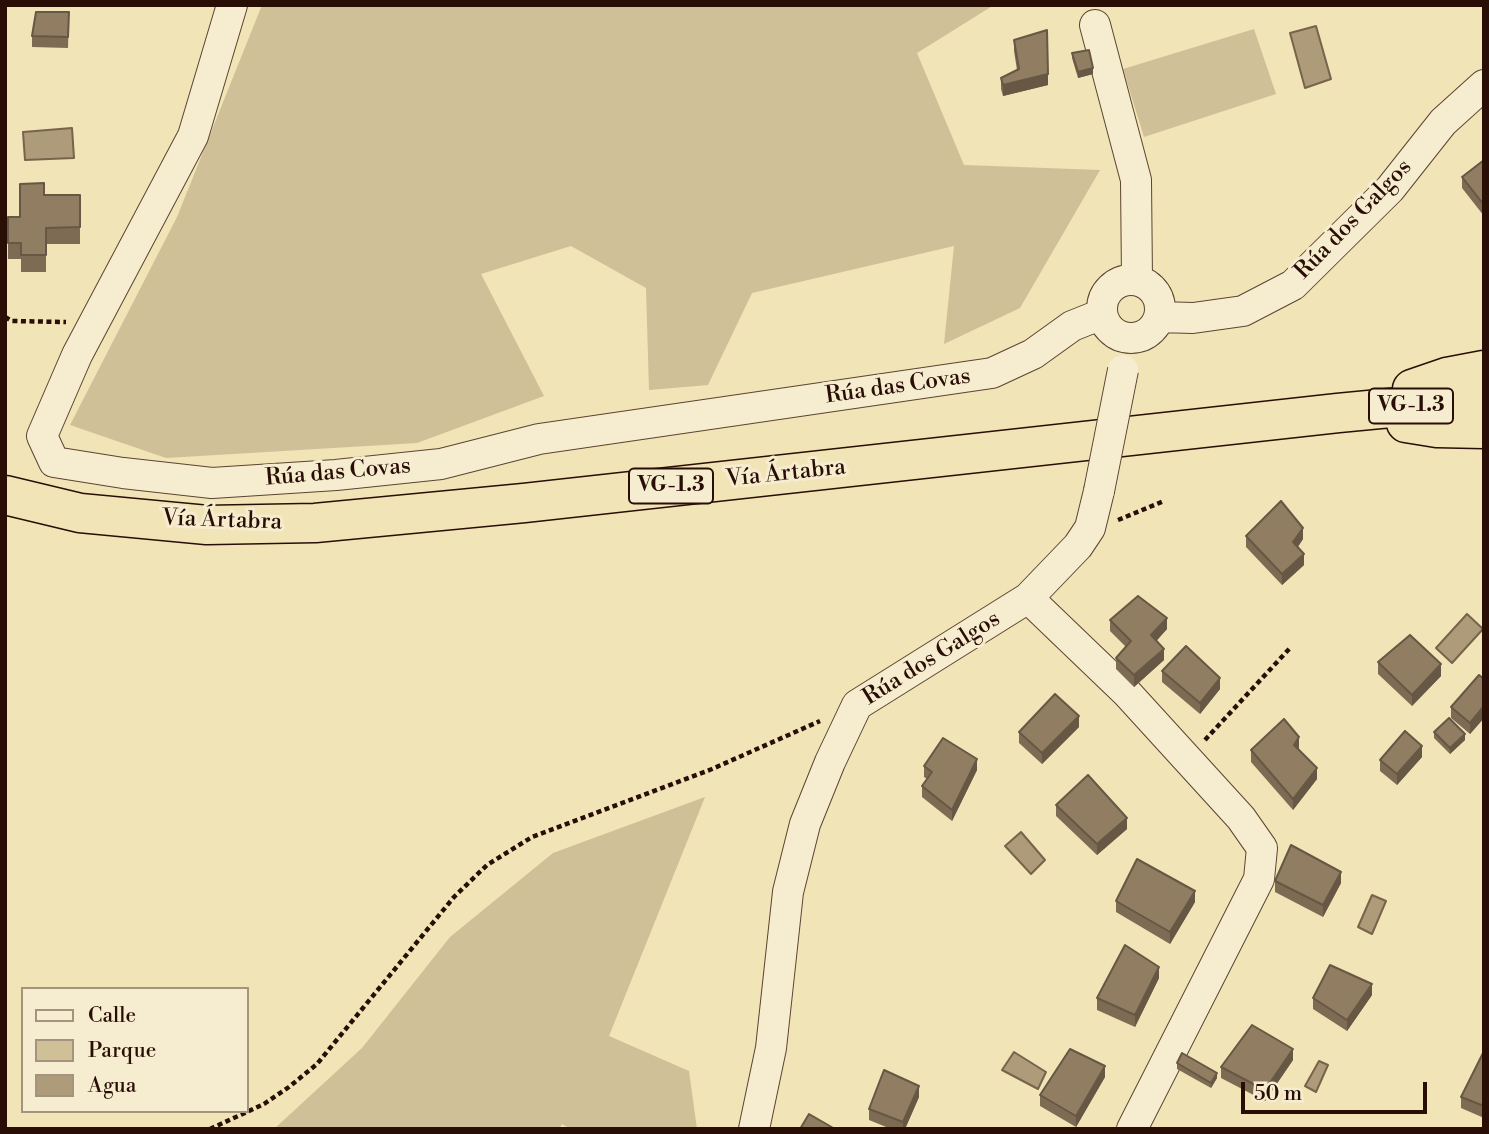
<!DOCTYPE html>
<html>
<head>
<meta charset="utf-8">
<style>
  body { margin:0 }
  #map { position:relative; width:1489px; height:1134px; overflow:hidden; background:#f1e4b6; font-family:"Libre Bodoni",serif }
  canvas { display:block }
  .frame { position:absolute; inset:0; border:7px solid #290e05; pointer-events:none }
  .legend { position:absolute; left:21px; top:987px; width:228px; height:126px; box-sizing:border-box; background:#f6edd0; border:2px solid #a4947f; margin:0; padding:9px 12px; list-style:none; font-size:21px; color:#290e05 }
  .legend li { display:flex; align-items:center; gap:14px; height:35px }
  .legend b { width:35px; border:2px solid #a4947f }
  .scale { position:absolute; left:1241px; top:1082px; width:186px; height:32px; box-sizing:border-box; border:4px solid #290e05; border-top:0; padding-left:9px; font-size:21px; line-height:24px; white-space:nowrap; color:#290e05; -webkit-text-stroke:5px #f6edd0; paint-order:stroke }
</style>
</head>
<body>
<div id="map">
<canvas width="1489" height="1134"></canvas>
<div class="frame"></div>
<ul class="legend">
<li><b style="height:9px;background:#f6edd0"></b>Calle</li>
<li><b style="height:19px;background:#cfc098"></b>Parque</li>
<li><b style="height:19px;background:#ad9b7a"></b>Agua</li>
</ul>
<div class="scale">50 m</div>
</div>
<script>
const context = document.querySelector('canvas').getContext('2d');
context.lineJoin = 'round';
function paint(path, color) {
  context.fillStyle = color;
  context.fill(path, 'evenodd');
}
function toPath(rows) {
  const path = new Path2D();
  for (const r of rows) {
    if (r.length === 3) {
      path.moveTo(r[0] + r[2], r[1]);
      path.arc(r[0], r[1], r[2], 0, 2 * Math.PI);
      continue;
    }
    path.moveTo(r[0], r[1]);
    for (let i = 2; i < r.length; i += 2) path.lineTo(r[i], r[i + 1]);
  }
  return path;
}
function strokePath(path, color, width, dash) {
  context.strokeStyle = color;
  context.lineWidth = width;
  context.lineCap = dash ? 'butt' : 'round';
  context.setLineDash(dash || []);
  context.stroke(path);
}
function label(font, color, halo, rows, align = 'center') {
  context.font = font + ' "Libre Bodoni",serif';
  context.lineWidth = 6;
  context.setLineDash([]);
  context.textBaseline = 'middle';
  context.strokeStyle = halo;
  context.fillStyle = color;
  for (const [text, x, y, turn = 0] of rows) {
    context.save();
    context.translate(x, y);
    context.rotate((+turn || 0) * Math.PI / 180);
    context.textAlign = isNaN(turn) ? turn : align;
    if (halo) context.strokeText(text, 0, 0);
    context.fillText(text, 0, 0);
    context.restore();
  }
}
paint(toPath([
  [262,5,994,5,917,53,964,165,1100,170,1020,308,944,344,954,246,752,293,708,385,649,390,646,288,571,246,481,274,544,396,417,443,166,458,70,425,177,217],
  [1254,29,1276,94,1144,137,1123,69],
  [705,797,609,1036,689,1071,697,1129,571,1129,562,1124,559,1129,274,1129,362,1048,450,937,553,853]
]), '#cfc098');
const water = toPath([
  [1316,26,1331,79,1305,88,1290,33,1316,26],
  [72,128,74,158,25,160,23,132,72,128],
  [1467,614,1483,629,1452,663,1436,648,1467,614],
  [1021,832,1045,860,1031,874,1005,846,1021,832],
  [1372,895,1386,901,1372,934,1358,927,1372,895],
  [1014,1052,1046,1072,1038,1089,1002,1070,1014,1052],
  [1319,1061,1328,1065,1316,1092,1305,1086,1319,1061]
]);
paint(water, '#ad9b7a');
strokePath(water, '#78634b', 2);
const minor = toPath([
  [232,5,193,136,77,355,42,436,54,462,123,473,212,483,336,475,441,464,539,439,992,373,1033,354,1072,326,1102,314],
  [1095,25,1136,180,1137,280],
  [1131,309,29],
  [1159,317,1193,318,1243,311,1293,285,1390,189,1443,122,1484,85],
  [1028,598,1127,693,1241,818,1262,848,1259,879,1132,1129],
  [754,1129,771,1048,788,892,805,824,830,762,857,705,1028,598,1078,546,1090,528,1099,491]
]);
const highway = toPath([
  [1412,389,1447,377,1484,370],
  [1406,423,1437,428,1484,429],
  [5,495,80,513,207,525,315,523,524,503,1338,413,1484,399]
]);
strokePath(minor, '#5b4431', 32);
strokePath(highway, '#290e05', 41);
strokePath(toPath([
  [5,317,12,321,66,322],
  [1118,520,1164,501],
  [1205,740,1290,648],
  [210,1129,264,1104,289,1087,317,1064,454,897,487,865,532,837,712,769,820,721]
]), '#290e05', 4.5, [5, 3.5]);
strokePath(minor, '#f6edd0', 30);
strokePath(highway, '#f1e4b6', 38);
const minorBridge = toPath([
  [1099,491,1123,370]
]);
strokePath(minorBridge, '#5b4431', 32, []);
strokePath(minorBridge, '#f6edd0', 30);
paint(toPath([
  [69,12,68,48,32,47,32,36],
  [1014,40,1048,85,1003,96,1001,89,1001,78,1017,70,1014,51],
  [1072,53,1093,74,1078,78,1072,58],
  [1484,160,1484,216,1462,188,1462,177],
  [44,195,80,195,80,244,46,244,46,272,21,272,21,259,8,259,8,217,20,217],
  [1246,536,1303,539,1298,547,1304,565,1282,585,1246,547],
  [1110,620,1167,629,1156,641,1164,660,1134,687,1116,669,1116,658,1126,647,1110,631],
  [1378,662,1441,676,1412,706,1378,674],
  [1162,671,1220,689,1200,714,1162,682],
  [1484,679,1484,718,1470,734,1451,718,1451,707],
  [1079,727,1042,764,1019,743,1019,732],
  [1434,732,1465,740,1450,754,1434,738],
  [1299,748,1298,749,1317,779,1293,810,1251,762,1251,750],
  [1422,757,1397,785,1380,771,1380,760],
  [924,766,977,770,952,821,922,797,922,786,927,779,924,777],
  [1056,805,1127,829,1097,855,1056,816],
  [1275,881,1341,883,1323,917,1275,892],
  [1116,901,1195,902,1170,944,1116,912],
  [1159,978,1135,1027,1097,1010,1097,998],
  [1372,995,1347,1031,1313,1009,1313,998],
  [1484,1051,1484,1118,1461,1108,1461,1097],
  [1293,1060,1265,1101,1221,1078,1221,1067],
  [1177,1063,1217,1078,1211,1088,1177,1069],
  [1105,1077,1076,1127,1040,1106,1040,1095],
  [919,1097,905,1129,891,1129,869,1120,869,1109]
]), '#7d6c53');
paint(toPath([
  [1093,68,1093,74,1078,78,1078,72],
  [1048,74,1048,85,1003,96,1003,85],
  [1303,528,1303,539,1293,553,1293,542],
  [1304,554,1304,565,1282,585,1282,574],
  [1167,618,1167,629,1151,647,1151,635],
  [1164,649,1164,660,1134,687,1134,675],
  [1441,664,1441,676,1412,706,1412,695],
  [1220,678,1220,689,1200,714,1200,703],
  [1484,706,1484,718,1470,734,1470,723],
  [1079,716,1079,727,1042,764,1042,753],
  [1465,734,1465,740,1450,754,1450,748],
  [1299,737,1299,748,1294,756,1294,745],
  [1422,746,1422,757,1397,785,1397,774],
  [977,759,977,770,952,821,952,810],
  [1317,768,1317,779,1293,810,1293,799],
  [1127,818,1127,829,1097,855,1097,844],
  [1341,872,1341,883,1323,917,1323,905],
  [1195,891,1195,902,1170,944,1170,932],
  [1159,967,1159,978,1135,1027,1135,1015],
  [1372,984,1372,995,1347,1031,1347,1020],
  [1293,1049,1293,1060,1265,1101,1265,1090],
  [1105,1066,1105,1077,1076,1127,1076,1116],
  [1217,1073,1217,1078,1211,1088,1211,1083],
  [919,1086,919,1097,905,1129,903,1129,903,1122]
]), '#665844');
const building = toPath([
  [36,12,69,12,68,37,32,36,36,12],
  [1047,30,1048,74,1003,85,1001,78,1019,69,1014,40,1047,30],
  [1089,50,1093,68,1078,72,1072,53,1089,50],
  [1484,160,1484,205,1462,177,1484,160],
  [44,183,44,195,80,195,80,227,46,228,46,255,21,255,21,243,8,243,8,217,20,217,20,184,44,183],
  [1281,501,1303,528,1293,542,1304,554,1282,574,1246,536,1281,501],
  [1138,596,1167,618,1151,635,1164,649,1134,675,1116,658,1131,641,1110,620,1138,596],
  [1410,635,1441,664,1412,695,1378,662,1410,635],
  [1186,646,1220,678,1200,703,1162,671,1186,646],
  [1479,675,1484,679,1484,706,1470,723,1451,707,1479,675],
  [1055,694,1079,716,1042,753,1019,732,1055,694],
  [1449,718,1465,734,1450,748,1434,732,1449,718],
  [1284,719,1299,737,1294,745,1317,768,1293,799,1251,750,1284,719],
  [1405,731,1422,746,1397,774,1380,760,1405,731],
  [943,738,977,759,952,810,922,786,932,772,924,766,943,738],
  [1088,775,1127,818,1097,844,1056,805,1088,775],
  [1291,845,1341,872,1323,905,1275,881,1291,845],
  [1137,859,1195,891,1170,932,1116,901,1137,859],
  [1125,945,1159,967,1135,1015,1097,998,1125,945],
  [1330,965,1372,984,1347,1020,1313,998,1330,965],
  [1252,1025,1293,1049,1265,1090,1221,1067,1252,1025],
  [1070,1049,1105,1066,1076,1116,1040,1095,1070,1049],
  [1484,1051,1484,1106,1461,1097,1484,1051],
  [1182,1053,1217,1073,1211,1083,1177,1063,1182,1053],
  [884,1070,919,1086,903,1122,869,1109,884,1070],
  [809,1114,835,1129,800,1129,809,1114]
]);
paint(building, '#917d61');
strokePath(building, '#665844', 2);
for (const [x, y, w] of [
  [1411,406,84],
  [671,486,84]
]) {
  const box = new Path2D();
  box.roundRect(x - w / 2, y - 17.5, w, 35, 5);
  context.fillStyle = '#f6edd0';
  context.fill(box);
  strokePath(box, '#290e05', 2);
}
label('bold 21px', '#290e05', null, [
  ["VG-1.3",1411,406],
  ["VG-1.3",671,486]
]);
label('23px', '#290e05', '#f6edd0', [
  ["Rúa dos Galgos",1354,220,-46],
  ["Rúa das Covas",898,387,-8],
  ["Rúa das Covas",338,473,-5],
  ["Vía Ártabra",786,474,-6],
  ["Vía Ártabra",222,521,2],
  ["Rúa dos Galgos",932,659,-32]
]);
</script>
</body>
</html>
